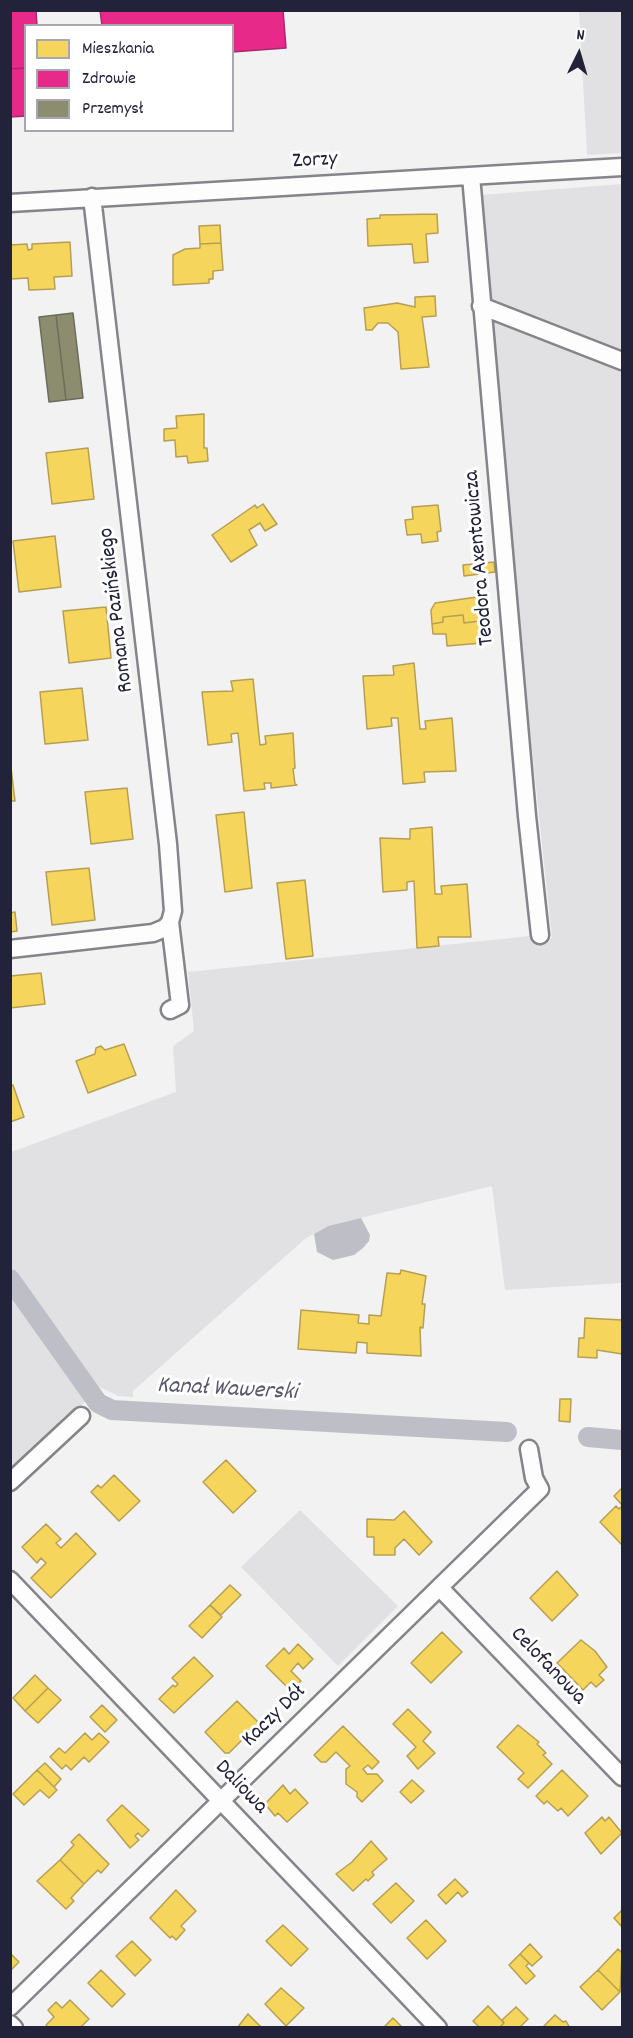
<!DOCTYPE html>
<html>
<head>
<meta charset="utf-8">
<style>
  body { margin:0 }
  #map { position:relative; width:633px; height:2038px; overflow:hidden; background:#f2f2f3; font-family:Dekko,sans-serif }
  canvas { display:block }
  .frame { position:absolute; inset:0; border:12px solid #22223b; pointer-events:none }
  .legend { position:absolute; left:24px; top:24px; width:210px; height:108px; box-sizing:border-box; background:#fff; border:2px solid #a7a7b1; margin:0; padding:8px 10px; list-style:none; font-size:18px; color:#22223b }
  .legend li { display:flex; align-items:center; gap:12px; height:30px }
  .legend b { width:30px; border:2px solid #a7a7b1 }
  .north { position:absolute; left:549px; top:24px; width:60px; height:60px; -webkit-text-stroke:4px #fff; paint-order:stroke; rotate:5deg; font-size:16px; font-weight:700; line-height:24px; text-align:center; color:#22223b }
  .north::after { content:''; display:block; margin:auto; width:21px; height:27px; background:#22223b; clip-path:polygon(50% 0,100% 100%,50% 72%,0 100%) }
</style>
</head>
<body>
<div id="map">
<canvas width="633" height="2038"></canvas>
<div class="frame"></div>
<ul class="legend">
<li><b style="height:16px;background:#f6d55c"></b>Mieszkania</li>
<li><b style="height:16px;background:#e7298a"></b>Zdrowie</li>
<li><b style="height:16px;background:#8c8c6e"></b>Przemysł</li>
</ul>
<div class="north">N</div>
</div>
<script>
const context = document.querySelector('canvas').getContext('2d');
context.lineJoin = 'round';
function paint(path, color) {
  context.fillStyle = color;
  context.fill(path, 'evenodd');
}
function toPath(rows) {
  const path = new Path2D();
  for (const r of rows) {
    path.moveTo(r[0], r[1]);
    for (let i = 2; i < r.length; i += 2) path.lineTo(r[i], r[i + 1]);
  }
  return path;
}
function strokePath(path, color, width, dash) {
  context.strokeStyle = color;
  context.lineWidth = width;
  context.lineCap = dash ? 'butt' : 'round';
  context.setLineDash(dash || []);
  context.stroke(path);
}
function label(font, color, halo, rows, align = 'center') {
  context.font = font + ' Dekko,sans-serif';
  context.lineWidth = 6;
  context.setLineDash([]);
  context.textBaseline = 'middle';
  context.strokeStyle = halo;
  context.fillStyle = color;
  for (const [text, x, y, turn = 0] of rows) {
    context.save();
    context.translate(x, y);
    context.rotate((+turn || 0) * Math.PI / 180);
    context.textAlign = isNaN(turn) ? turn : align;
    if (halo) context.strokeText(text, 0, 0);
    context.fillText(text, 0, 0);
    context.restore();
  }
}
paint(toPath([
  [579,11,622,11,622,153,587,155],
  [622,184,622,354,490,300,481,195],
  [492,321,622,368,622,1283,505,1290,492,1186,328,1226,306,1238,133,1391,133,1397,118,1396,98,1386,90,1399,63,1417,54,1435,11,1472,11,1152,176,1092,173,1046,194,1031,188,972,530,936,552,938,520,636],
  [300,1510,398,1606,338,1666,241,1567]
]), '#e1e1e4');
paint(toPath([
  [361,1218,370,1235,369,1241,363,1248,354,1255,333,1260,317,1252,314,1234,328,1226]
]), '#bebec6');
const homes = toPath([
  [437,214,438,233,426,234,428,262,414,263,412,244,368,246,367,219,380,218,380,215,437,214],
  [220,225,221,243,200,244,199,226,220,225],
  [70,242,72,276,54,277,55,289,29,290,28,278,10,279,10,245,27,244,28,250,32,249,32,244,70,242],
  [221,243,223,270,213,271,213,279,209,279,209,283,173,285,173,255,185,249,200,248,200,244,221,243],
  [435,296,436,316,422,317,429,367,401,369,398,332,388,323,378,323,372,330,366,330,364,308,397,303,415,307,415,297,435,296],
  [204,414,204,448,207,448,208,461,188,463,187,456,176,457,175,440,164,441,164,429,177,428,176,416,204,414],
  [88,448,94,499,52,504,46,453,88,448],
  [263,504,277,524,265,531,260,523,249,530,257,545,231,562,212,535,255,505,257,508,263,504],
  [438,505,441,531,437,532,438,541,422,543,421,534,407,535,405,520,413,519,412,507,438,505],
  [55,536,61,587,19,592,13,541,55,536],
  [494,562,495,572,464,576,463,565,494,562],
  [477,597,480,621,464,623,463,615,443,617,443,622,432,624,431,610,435,603,477,597],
  [106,607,111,658,69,663,63,611,106,607],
  [463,615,464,623,480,621,486,624,487,631,482,635,482,643,447,646,446,634,433,634,432,624,443,622,443,617,463,615],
  [414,663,420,729,426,729,425,721,452,718,456,771,424,772,425,782,403,784,398,718,391,718,392,726,367,729,363,676,394,675,393,666,414,663],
  [253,679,260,745,266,744,265,736,293,733,295,768,293,769,295,784,297,785,271,788,271,783,264,783,265,789,244,791,238,733,231,734,232,742,208,745,202,692,233,691,231,681,253,679],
  [82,688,88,740,45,744,40,692,82,688],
  [10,759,15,801,10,801,10,759],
  [127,788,133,839,91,844,85,792,127,788],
  [244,812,252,888,225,892,216,815,244,812],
  [432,827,435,894,442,894,441,886,467,884,471,937,438,937,439,946,417,948,414,881,407,882,407,890,383,892,380,838,410,839,410,829,432,827],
  [89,868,95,920,52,925,46,872,89,868],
  [305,880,313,956,286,959,277,883,305,880],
  [15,912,17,931,10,932,10,913,15,912],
  [41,973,45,1004,10,1008,10,976,41,973],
  [124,1044,136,1075,88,1093,76,1061,95,1054,96,1048,101,1046,105,1050,124,1044],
  [13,1085,24,1117,10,1122,10,1086,13,1085],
  [401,1270,426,1276,422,1304,425,1304,423,1328,420,1327,421,1356,367,1353,367,1343,357,1342,356,1353,298,1349,301,1310,359,1315,358,1323,369,1324,369,1315,381,1316,387,1273,400,1274,401,1270],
  [585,1318,622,1320,622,1354,597,1350,597,1358,578,1357,579,1338,584,1338,585,1318],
  [560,1399,571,1399,570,1422,559,1421,560,1399],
  [226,1460,256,1491,233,1513,203,1482,226,1460],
  [114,1475,140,1501,119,1521,91,1492,98,1485,101,1488,114,1475],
  [622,1488,622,1505,614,1496,622,1488],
  [616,1506,619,1509,622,1506,622,1545,600,1522,616,1506],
  [404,1511,432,1542,419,1555,404,1539,395,1548,395,1555,374,1555,374,1537,367,1537,367,1519,394,1520,404,1511],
  [46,1524,61,1539,56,1543,61,1548,76,1533,96,1554,51,1598,31,1578,46,1563,41,1558,37,1563,22,1547,46,1524],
  [557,1571,578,1595,552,1621,530,1598,557,1571],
  [230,1585,241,1595,221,1615,210,1605,230,1585],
  [210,1605,222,1617,202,1638,189,1626,210,1605],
  [442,1632,462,1652,431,1683,411,1663,442,1632],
  [581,1640,595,1651,607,1667,599,1675,604,1680,596,1687,591,1682,583,1690,557,1663,581,1640],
  [298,1644,313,1659,303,1669,298,1663,291,1671,301,1681,291,1691,266,1666,284,1648,289,1654,298,1644],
  [194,1657,213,1676,174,1713,159,1699,173,1685,175,1687,178,1684,172,1678,194,1657],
  [35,1675,48,1688,25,1711,13,1698,35,1675],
  [48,1688,61,1700,38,1723,25,1711,48,1688],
  [237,1701,259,1723,229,1753,225,1753,205,1732,237,1701],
  [102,1705,117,1720,105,1732,90,1717,102,1705],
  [408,1709,431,1732,423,1741,435,1753,418,1769,407,1756,416,1747,393,1724,408,1709],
  [518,1725,539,1742,537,1744,546,1753,543,1755,552,1764,528,1788,518,1779,524,1773,497,1747,518,1725],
  [343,1726,379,1762,372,1769,368,1765,363,1769,367,1774,377,1774,383,1781,362,1802,357,1797,357,1792,346,1784,346,1769,350,1766,336,1752,326,1762,321,1762,314,1755,343,1726],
  [85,1733,92,1740,99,1733,109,1742,89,1762,84,1757,71,1770,66,1765,62,1769,50,1757,59,1748,65,1753,85,1733],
  [45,1763,61,1779,54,1787,37,1770,45,1763],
  [37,1770,57,1790,49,1798,40,1790,24,1805,13,1794,37,1770],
  [562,1770,588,1796,568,1816,561,1808,558,1811,547,1801,544,1804,536,1796,562,1770],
  [412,1780,424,1791,411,1803,400,1792,412,1780],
  [283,1785,290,1794,295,1789,308,1803,287,1822,278,1813,275,1816,265,1804,283,1785],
  [122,1805,149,1830,142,1837,138,1833,135,1836,139,1840,130,1848,107,1820,122,1805],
  [602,1817,605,1821,609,1817,622,1833,601,1854,585,1833,602,1817],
  [79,1834,109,1864,101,1873,98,1870,84,1884,60,1860,74,1845,71,1842,79,1834],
  [371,1841,387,1859,372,1872,374,1875,368,1881,366,1879,353,1891,336,1874,352,1862,371,1841],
  [60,1860,84,1884,71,1898,74,1901,66,1909,37,1881,60,1860],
  [455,1879,468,1892,462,1897,458,1892,446,1904,438,1895,455,1879],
  [396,1883,414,1901,391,1923,373,1904,396,1883],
  [176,1890,196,1911,181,1926,185,1930,176,1940,172,1936,170,1938,150,1918,176,1890],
  [622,1910,622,1927,614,1918,622,1910],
  [426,1920,446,1941,427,1959,407,1938,426,1920],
  [283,1925,308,1949,291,1966,266,1941,283,1925],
  [132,1941,151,1960,135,1976,116,1956,132,1941],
  [530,1944,542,1957,532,1966,520,1954,530,1944],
  [618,1949,622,1953,620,1992,598,1970,618,1949],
  [10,1953,19,1962,12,1969,10,1968,10,1953],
  [520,1954,529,1963,526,1966,535,1976,526,1984,509,1965,520,1954],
  [101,1970,125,1994,112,2007,88,1983,101,1970],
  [598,1970,620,1992,602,2010,580,1987,598,1970],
  [281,1988,304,2008,286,2026,265,2004,281,1988],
  [70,2000,89,2019,80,2028,49,2028,46,2025,54,2017,48,2010,56,2002,62,2008,70,2000],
  [488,2006,504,2023,499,2028,480,2028,473,2021,488,2006],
  [516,2007,528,2019,519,2028,499,2028,504,2023,502,2020,516,2007],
  [248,2014,262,2028,237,2028,248,2014],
  [555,2015,563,2022,566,2021,570,2028,542,2028,555,2015],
  [393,2018,403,2028,383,2028,393,2018]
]);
paint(homes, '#f6d55c');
strokePath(homes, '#b69f52', 1.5);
const health = toPath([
  [10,10,36,10,37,26,26,26,26,68,10,69,10,10],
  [100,10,283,10,286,48,232,52,232,26,102,26,100,10],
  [26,68,26,116,10,117,10,69,26,68]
]);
paint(health, '#e7298a');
strokePath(health, '#ac2772', 1.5);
const industry = toPath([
  [73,313,83,398,66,400,56,315,73,313],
  [56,315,66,400,49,402,39,317,56,315]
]);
paint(industry, '#8c8c6e');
strokePath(industry, '#6c6c5f', 1.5);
strokePath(toPath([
  [10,1279,98,1403,112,1410,507,1432],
  [588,1437,622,1440]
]), '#bebec6', 20);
const minor = toPath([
  [471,176,527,816,540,935],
  [92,197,168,844,173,911,170,922,180,1005,170,1010],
  [10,203,622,167],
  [481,306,622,361],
  [10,949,153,933,165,928,170,922],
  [10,1482,81,1416],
  [10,1580,438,2028],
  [440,1588,622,1777],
  [10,2007,540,1489,534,1478,529,1449],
  [10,2024,14,2028]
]);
strokePath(minor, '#848489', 21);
strokePath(minor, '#fdfdfd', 16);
label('22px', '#22223b', '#fff', [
  ["Zorzy",315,162,-3],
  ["Teodora Axentowicza",481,558,-95],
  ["Romana Pazińskiego",118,610,-97],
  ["Celofanowa",547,1667,46],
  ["Kaczy Dół",275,1717,-44],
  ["Daliowa",240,1788,46]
]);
label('italic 24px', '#58586b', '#fff', [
  ["Kanał Wawerski",227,1391,3]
]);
</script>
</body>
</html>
